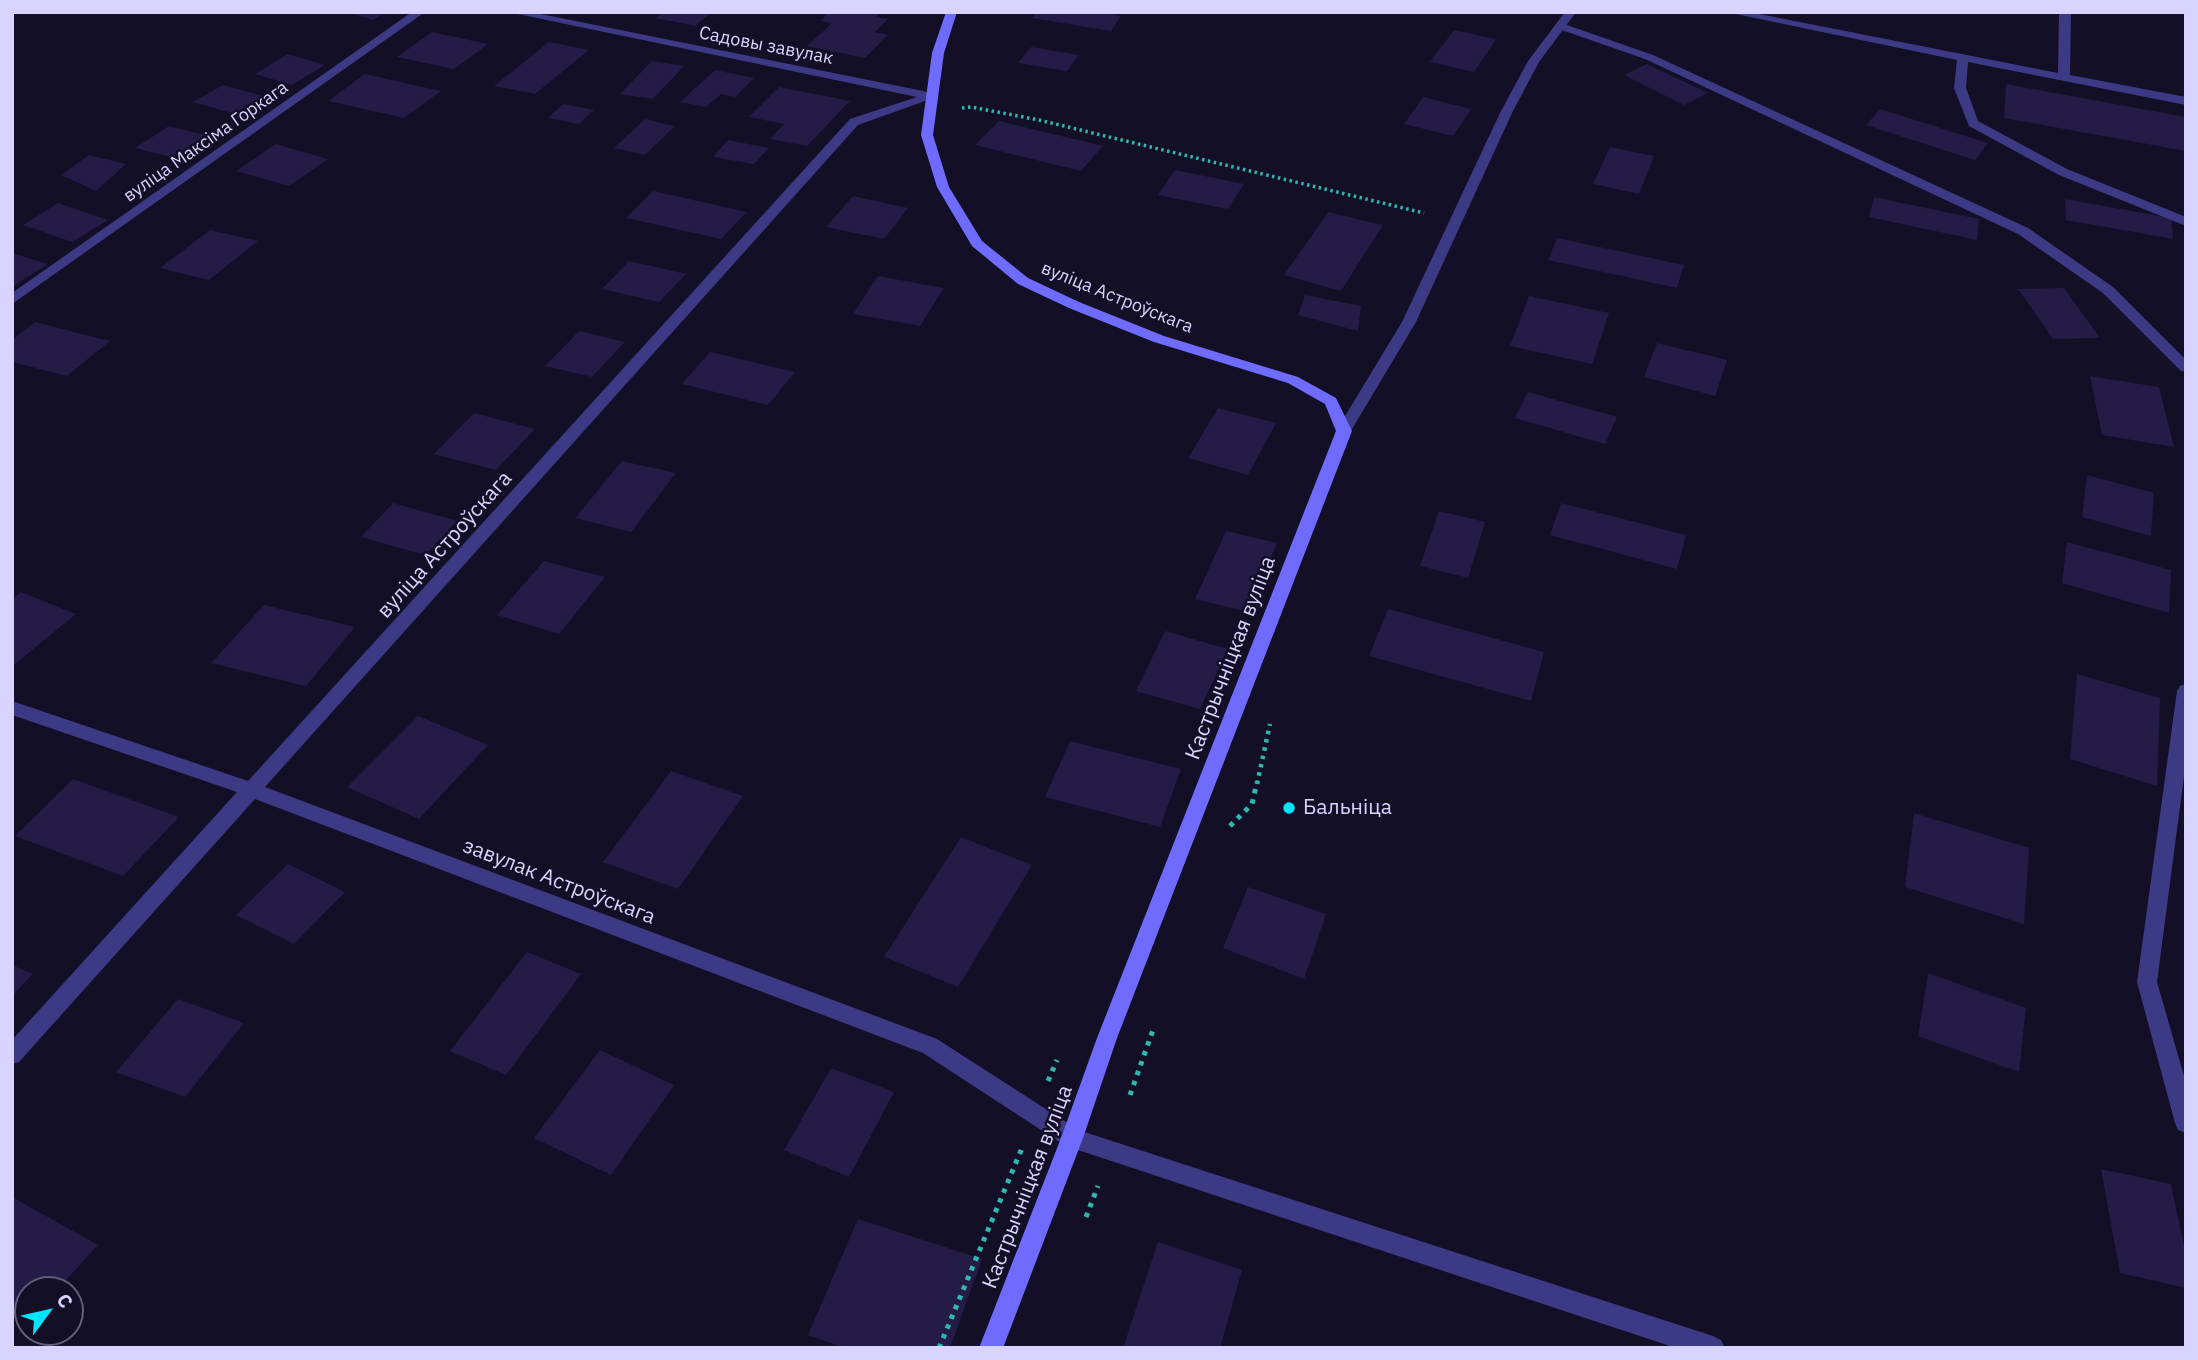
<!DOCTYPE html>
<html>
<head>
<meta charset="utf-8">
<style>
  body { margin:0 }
  #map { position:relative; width:2198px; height:1360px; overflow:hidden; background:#130f26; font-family:"IBM Plex Sans",sans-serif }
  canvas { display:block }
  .frame { position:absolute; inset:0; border:14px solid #d9d4ff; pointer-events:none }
  .north { position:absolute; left:14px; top:1276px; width:70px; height:70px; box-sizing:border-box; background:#130f26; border:2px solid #625e7d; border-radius:50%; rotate:57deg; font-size:19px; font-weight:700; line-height:28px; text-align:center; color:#d9d4ff }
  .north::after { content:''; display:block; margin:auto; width:24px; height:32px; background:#00e5ff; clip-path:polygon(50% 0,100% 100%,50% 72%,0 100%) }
</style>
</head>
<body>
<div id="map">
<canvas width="2198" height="1360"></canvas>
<div class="frame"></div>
<div class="north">С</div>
</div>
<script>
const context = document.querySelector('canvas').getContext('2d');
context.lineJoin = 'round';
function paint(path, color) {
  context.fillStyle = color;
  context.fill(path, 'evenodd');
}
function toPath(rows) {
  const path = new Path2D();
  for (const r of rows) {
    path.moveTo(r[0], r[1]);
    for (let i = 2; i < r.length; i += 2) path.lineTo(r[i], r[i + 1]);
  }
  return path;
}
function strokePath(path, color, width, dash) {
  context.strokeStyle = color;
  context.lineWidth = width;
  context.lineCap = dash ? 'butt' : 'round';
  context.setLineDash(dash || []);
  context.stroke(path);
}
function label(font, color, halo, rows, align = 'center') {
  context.font = font + ' "IBM Plex Sans",sans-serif';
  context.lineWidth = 5;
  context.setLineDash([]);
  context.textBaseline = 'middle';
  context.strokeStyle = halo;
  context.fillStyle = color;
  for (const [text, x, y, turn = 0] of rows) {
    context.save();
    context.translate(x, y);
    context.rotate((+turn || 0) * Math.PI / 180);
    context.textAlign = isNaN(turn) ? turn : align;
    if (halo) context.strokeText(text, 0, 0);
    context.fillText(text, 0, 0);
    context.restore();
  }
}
paint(toPath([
  [347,12,385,12,373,20],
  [663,12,712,12,695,26,656,18],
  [818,12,880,12,876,17,888,19,875,32,888,35,865,58,807,46,832,23,820,21,826,15],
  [1037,12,1096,12,1121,16,1111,31,1032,18],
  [1454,30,1496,39,1474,72,1430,62],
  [432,32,488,44,454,69,397,57],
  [549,42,589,50,535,94,494,86],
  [1031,47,1079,55,1067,71,1018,63],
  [288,54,325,65,292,85,255,74],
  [652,61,684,66,653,99,620,94],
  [1647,64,1708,93,1684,105,1624,75],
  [715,70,754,78,735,97,721,94,706,107,680,102],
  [365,74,441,91,404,118,328,101],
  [2006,84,2186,117,2186,151,2004,118],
  [223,85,274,99,245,117,193,102],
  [779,87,850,101,807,146,770,139,784,124,749,117],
  [1423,97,1471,109,1453,136,1404,124],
  [563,104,594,110,579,124,548,118],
  [1880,109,1988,143,1975,160,1866,125],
  [645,119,675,126,645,155,614,148],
  [999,121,1103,146,1081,171,975,145],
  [169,126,216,138,182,160,135,148],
  [728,140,769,148,754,164,713,157],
  [276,144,328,159,289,186,236,171],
  [1610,147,1654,156,1639,194,1593,184],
  [89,155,126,164,96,191,61,175],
  [1175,170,1244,184,1228,209,1158,195],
  [653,191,747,212,721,239,626,218],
  [853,196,908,208,884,239,826,227],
  [1874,197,1979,219,1977,240,1869,217],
  [2065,199,2171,218,2173,239,2066,220],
  [58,203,108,220,72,242,23,225],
  [1328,212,1383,225,1341,291,1284,275],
  [210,230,258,241,209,280,160,268],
  [1557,238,1684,265,1677,288,1548,260],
  [12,253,48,264,12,287],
  [629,261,686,274,659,302,602,289],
  [878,276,944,288,920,326,853,314],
  [2064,288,2100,338,2053,339,2018,289],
  [1305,295,1361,306,1358,331,1298,315],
  [1529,296,1609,313,1592,364,1510,346],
  [35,322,110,341,67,376,12,362,12,340],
  [579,331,625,342,592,377,545,366],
  [1657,343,1727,360,1715,396,1644,377],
  [710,352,795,372,768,405,682,384],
  [2090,376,2159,387,2174,447,2102,435],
  [1528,392,1617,417,1605,444,1515,418],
  [1218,408,1276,423,1248,475,1188,458],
  [474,413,535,429,496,470,434,454],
  [622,461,676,473,631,532,575,518],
  [2087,475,2154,493,2151,536,2082,517],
  [393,503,457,521,425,555,361,537],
  [1561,503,1686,535,1677,569,1550,535],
  [1439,511,1485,522,1468,578,1420,566],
  [1226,531,1277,543,1248,612,1195,599],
  [2067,542,2171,570,2169,613,2062,583],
  [544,561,605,577,559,634,497,615],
  [21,592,76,614,15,664,12,663,12,599],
  [264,605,355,627,306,686,211,663],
  [1388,609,1544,652,1531,701,1369,656],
  [1165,631,1228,649,1200,709,1136,691],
  [2077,674,2160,698,2157,786,2070,759],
  [418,716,488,745,419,819,347,787],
  [1070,741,1181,769,1160,827,1045,797],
  [671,771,743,796,678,889,603,862],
  [73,779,179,817,123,876,15,836],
  [1914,813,2029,848,2024,924,1905,887],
  [961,837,1032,865,958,987,884,957],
  [288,864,345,892,294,944,236,915],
  [1248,887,1326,914,1304,979,1223,948],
  [527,952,581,974,506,1075,450,1051],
  [12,965,33,974,12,996],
  [1928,973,2026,1008,2019,1072,1918,1036],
  [178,999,244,1023,185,1097,116,1072],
  [600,1050,674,1085,611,1175,534,1138],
  [831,1068,894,1092,849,1177,784,1150],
  [2101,1169,2171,1184,2186,1256,2186,1288,2120,1273],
  [12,1197,98,1245,57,1290,28,1290,28,1322,12,1312],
  [858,1219,982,1259,950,1348,845,1348,808,1335],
  [1158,1242,1242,1270,1220,1348,1123,1348]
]), '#241b47');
strokePath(toPath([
  [962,108,971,107,1039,120,1424,213]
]), '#2fb8b0', 3.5, [2.5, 3.5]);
strokePath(toPath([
  [1257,784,1270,724]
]), '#2fb8b0', 4.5, [3.5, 5]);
strokePath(toPath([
  [1230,826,1252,804,1257,782],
  [1048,1081,1057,1060],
  [1130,1095,1154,1027],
  [1086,1217,1098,1186],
  [939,1348,1022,1148]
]), '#2fb8b0', 5, [4.5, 6]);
paint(toPath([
  [1726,12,1749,12,2058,73,2059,12,2071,12,2070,75,2186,97,2186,105,1968,62,1966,88,1978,121,2067,169,2186,217,2186,226,2059,175,1969,126,1954,88,1957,60,1726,12],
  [1556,24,1564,24,1653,55,2028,228,2113,287,2186,360,2186,372,2181,371,2103,293,2018,234,1645,59,1556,28,1556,24],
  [2186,684,2186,761,2157,982,2186,1083,2186,1133,2178,1130,2175,1123,2137,982,2177,691,2180,686,2186,684],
  [1072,1128,1713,1336,1721,1340,1725,1348,1676,1348,1072,1148,1064,1145,1061,1138,1064,1131,1072,1128]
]), '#3d3a85');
paint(toPath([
  [412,12,425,12,12,304,12,293,412,12],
  [508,12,531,12,928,92,936,97,858,125,265,787,937,1039,1080,1131,1083,1138,1080,1145,1072,1148,1064,1145,923,1053,255,799,19,1062,12,1064,12,1040,237,792,12,715,12,701,248,781,850,119,917,97,508,12],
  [1565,12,1576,12,1539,62,1512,113,1416,322,1349,434,1339,434,1336,431,1402,322,1500,113,1528,61,1565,12]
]), '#3d3a85');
paint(toPath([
  [946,12,957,12,944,53,933,135,949,187,982,241,1028,278,1079,302,1164,336,1298,377,1336,398,1352,431,1117,1038,1083,1138,1003,1348,979,1348,1061,1138,1097,1038,1336,431,1325,404,1288,383,1154,342,1069,308,1018,284,972,246,937,187,921,135,932,53,946,12]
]), '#6f6bff');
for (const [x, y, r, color] of [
  [1289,808,7,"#00e5ff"]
]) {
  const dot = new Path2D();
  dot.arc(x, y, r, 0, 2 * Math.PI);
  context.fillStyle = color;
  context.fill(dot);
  strokePath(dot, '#130f26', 2.5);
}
label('18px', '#d9d4ff', '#130f26', [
  ["Садовы завулак",766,46,11],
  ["вуліца Максіма Горкага",206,142,-35],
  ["вуліца Астроўскага",1117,298,22]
]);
label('21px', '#d9d4ff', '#130f26', [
  ["вуліца Астроўскага",445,545,-48],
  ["Кастрычніцкая вуліца",1231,658,-69],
  ["завулак Астроўскага",559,882,21],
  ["Кастрычніцкая вуліца",1028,1187,-69]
]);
label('21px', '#d9d4ff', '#130f26', [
  ["Бальніца",1303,808]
], 'left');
</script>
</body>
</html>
